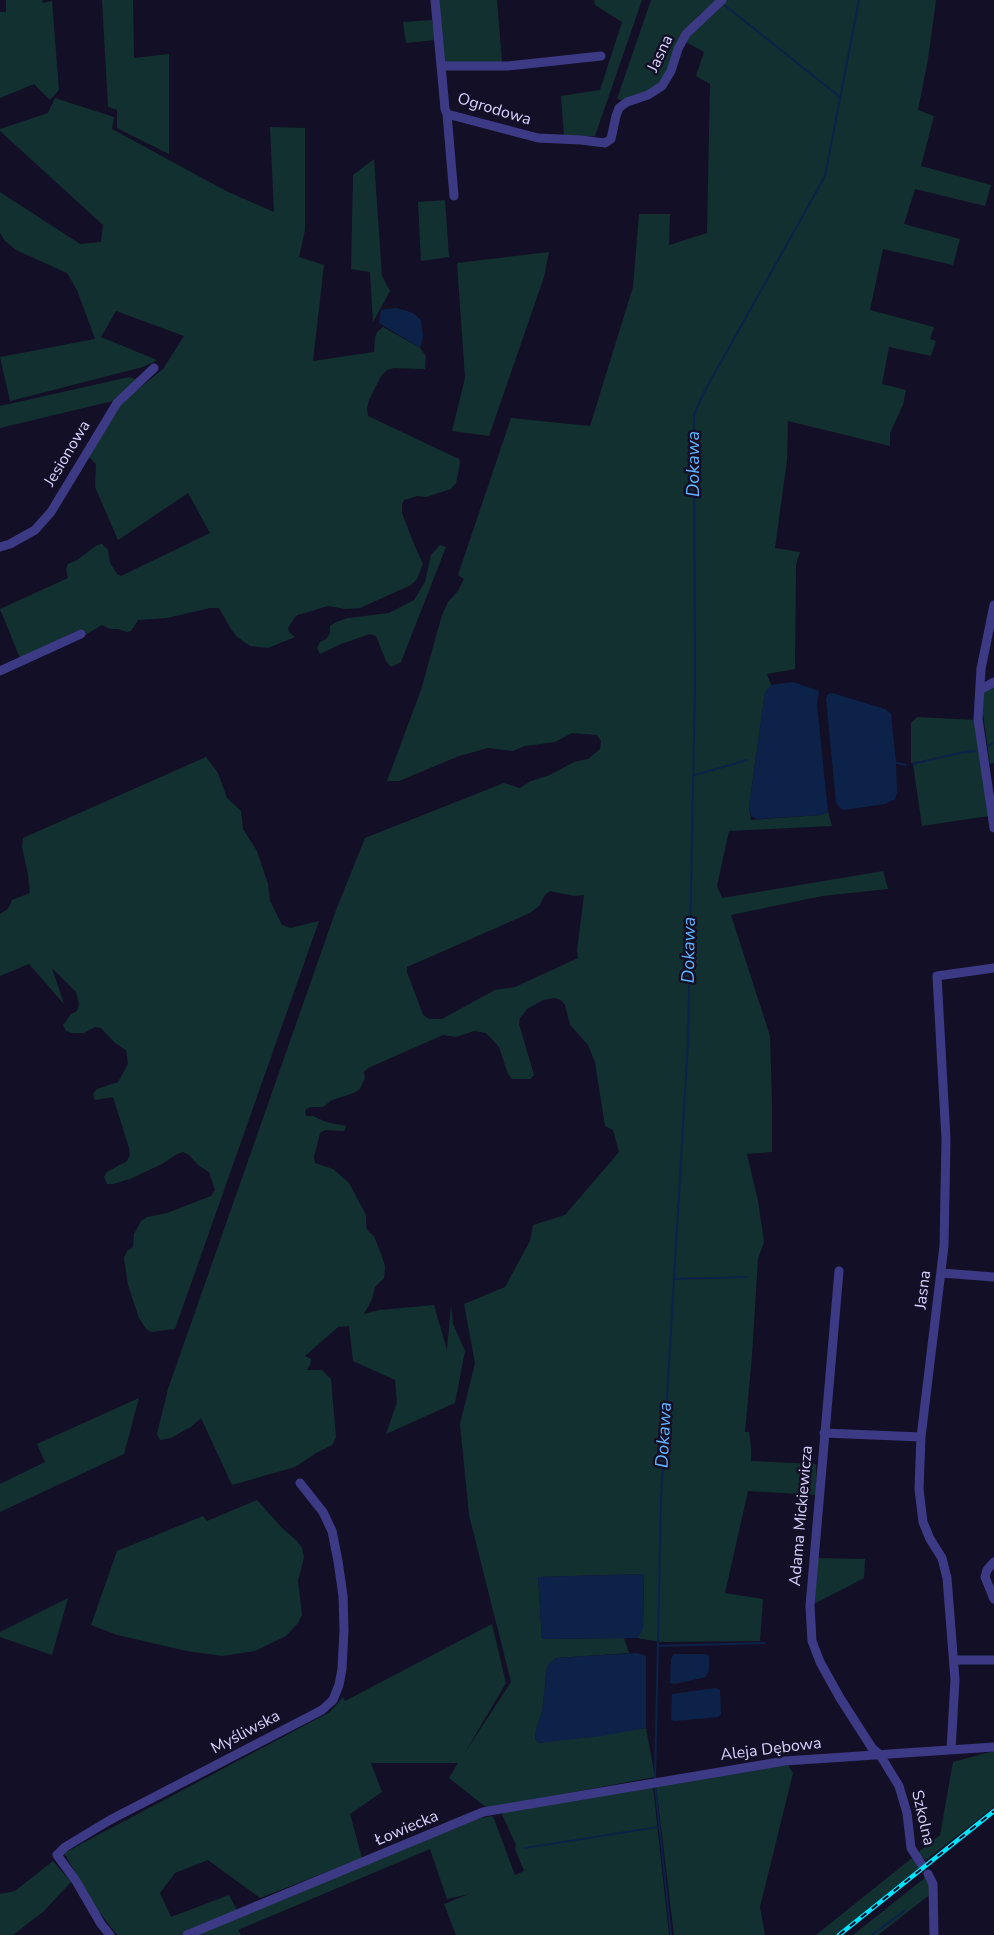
<!DOCTYPE html>
<html>
<head>
<meta charset="utf-8">
<style>
  body { margin:0 }
  canvas { display:block; background:#130f26 }
</style>
</head>
<body>
<canvas width="994" height="1935"></canvas>
<script>
const context = document.querySelector('canvas').getContext('2d');
context.lineJoin = 'round';
function paint(path, color) {
  context.fillStyle = color;
  context.fill(path, 'evenodd');
}
function toPath(rows) {
  const path = new Path2D();
  for (const r of rows) {
    path.moveTo(r[0], r[1]);
    for (let i = 2; i < r.length; i += 2) path.lineTo(r[i], r[i + 1]);
  }
  return path;
}
function strokePath(path, color, width, dash) {
  context.strokeStyle = color;
  context.lineWidth = width;
  context.lineCap = dash ? 'butt' : 'round';
  context.setLineDash(dash || []);
  context.stroke(path);
}
function label(font, color, halo, rows, align = 'center') {
  context.font = font + ' "Nunito Sans",sans-serif';
  context.lineWidth = 5;
  context.setLineDash([]);
  context.textBaseline = 'middle';
  context.strokeStyle = halo;
  context.fillStyle = color;
  for (const [text, x, y, turn = 0] of rows) {
    context.save();
    context.translate(x, y);
    context.rotate((+turn || 0) * Math.PI / 180);
    context.textAlign = isNaN(turn) ? turn : align;
    if (halo) context.strokeText(text, 0, 0);
    context.fillText(text, 0, 0);
    context.restore();
  }
}
paint(toPath([
  [6,0,42,0,43,3,52,1,59,90,50,100,34,84,0,98,0,12,6,12],
  [102,0,133,0,134,58,169,54,169,154,117,128,117,110,108,107],
  [438,0,497,0,502,62,444,63],
  [594,0,642,0,595,136,564,136,561,96,600,90,622,22,595,5],
  [651,0,717,0,699,15,680,36,670,67,660,86,625,101,617,99],
  [726,0,936,0,928,59,918,110,934,116,921,166,991,185,985,206,915,189,904,224,960,239,953,265,883,249,870,310,934,327,930,339,936,341,931,356,889,347,882,384,906,390,903,405,890,433,890,446,788,421,787,460,775,548,800,552,796,565,795,669,767,674,771,685,765,693,749,806,751,820,821,815,828,812,832,826,729,831,717,886,722,898,883,871,888,889,822,896,731,915,770,1036,772,1102,772,1152,747,1154,758,1201,764,1242,758,1259,752,1355,745,1432,749,1432,751,1448,751,1461,816,1464,817,1495,748,1491,725,1593,763,1599,760,1641,661,1642,637,1638,643,1628,644,1574,538,1577,542,1639,624,1638,629,1653,556,1658,551,1662,547,1667,542,1712,537,1726,535,1738,538,1743,546,1742,646,1728,655,1777,487,1808,449,1778,458,1763,371,1763,382,1792,350,1814,362,1858,260,1898,208,1860,175,1873,160,1893,171,1917,229,1895,237,1910,180,1935,117,1935,97,1909,64,1853,330,1712,343,1697,345,1701,492,1624,506,1683,464,1754,511,1682,469,1515,460,1424,475,1363,464,1304,505,1287,530,1241,533,1225,565,1215,619,1152,613,1130,605,1126,595,1062,588,1045,570,1025,565,1005,561,1000,555,998,543,1000,527,1009,520,1018,519,1024,534,1075,530,1079,512,1079,508,1074,499,1047,486,1033,474,1031,456,1037,443,1035,368,1068,364,1072,365,1078,360,1089,354,1093,332,1100,323,1107,310,1107,305,1110,306,1116,313,1116,326,1122,346,1126,344,1131,325,1130,320,1133,314,1157,315,1163,333,1169,349,1183,366,1215,366,1227,369,1232,374,1236,381,1254,385,1266,384,1278,375,1287,372,1299,364,1314,380,1310,434,1305,447,1350,451,1305,453,1324,465,1351,455,1403,386,1434,397,1402,395,1380,353,1361,349,1326,338,1327,305,1356,311,1359,310,1365,307,1370,322,1370,331,1379,336,1437,332,1445,316,1453,295,1467,232,1485,201,1418,192,1426,171,1438,160,1440,157,1434,168,1389,336,910,365,838,504,783,520,788,531,781,550,775,574,762,588,759,600,749,601,741,597,735,572,733,555,742,525,746,513,751,488,748,459,756,399,781,387,781,421,690,442,615,448,602,458,591,464,579,458,575,511,418,590,426,633,287,639,214,670,214,669,245,707,233,710,84,696,76,704,52,684,41],
  [550,891,574,896,584,895,577,951,578,958,515,987,495,990,442,1019,429,1019,423,1015,407,972,407,967,530,913,539,906,545,895],
  [432,20,436,40,406,43,403,22],
  [55,98,114,117,112,129,226,191,274,212,270,127,305,128,305,230,299,257,324,265,313,361,374,352,375,337,377,332,383,327,420,348,426,356,425,369,394,368,387,370,381,376,369,400,367,408,368,416,459,459,460,463,456,483,451,489,426,497,417,496,408,499,404,500,402,504,402,513,414,544,423,564,417,579,411,585,360,608,346,609,328,606,298,615,295,617,288,628,289,632,295,637,268,648,250,646,236,636,231,629,219,608,210,608,167,618,138,620,131,631,127,632,118,629,110,629,102,625,85,635,81,634,79,630,20,658,0,609,68,578,66,569,68,564,77,560,97,545,102,544,108,550,110,563,117,574,121,576,210,533,188,493,118,540,95,487,96,464,88,456,121,403,163,369,184,336,116,311,101,337,157,360,143,367,10,401,0,357,95,339,77,290,67,273,16,250,5,241,0,233,0,192,80,244,101,242,103,225,0,131,0,129,48,113],
  [374,159,382,276,390,291,373,322,370,272,351,269,353,175],
  [445,200,449,257,421,261,418,202],
  [549,252,544,277,489,436,452,431,465,378,457,263],
  [129,377,138,380,117,400,0,428,0,406],
  [440,545,446,547,401,662,391,667,386,661,376,636,370,634,341,644,320,654,317,648,320,642,326,639,330,633,330,626,336,622,348,618,389,613,414,600,425,582,431,555],
  [994,686,994,763,990,764,983,714,983,693],
  [917,717,975,720,989,816,922,826,913,764,972,751,911,763,911,723],
  [206,757,218,773,227,798,241,811,243,829,257,851,268,884,270,901,282,925,291,928,319,921,175,1329,151,1332,146,1329,139,1318,128,1285,124,1258,127,1251,133,1247,134,1234,141,1221,147,1217,167,1213,211,1196,215,1190,209,1172,198,1165,189,1155,183,1152,177,1154,162,1164,130,1179,113,1184,107,1184,104,1177,107,1172,127,1161,130,1155,129,1148,113,1097,95,1100,93,1094,97,1089,118,1082,128,1064,126,1050,115,1043,101,1028,95,1027,84,1033,72,1033,66,1031,63,1025,71,1014,77,1011,79,1005,78,999,76,992,52,968,64,1004,29,964,0,976,0,914,8,909,12,900,30,893,28,874,22,847,23,838],
  [139,1398,124,1454,0,1512,0,1484,45,1462,37,1444],
  [257,1500,282,1528,297,1541,302,1548,304,1557,298,1581,302,1615,298,1623,286,1636,255,1651,222,1656,187,1651,117,1635,91,1625,117,1551,203,1516,207,1521],
  [814,1558,865,1559,864,1578,814,1604],
  [68,1598,52,1655,0,1637,0,1632],
  [994,1751,994,1807,926,1860,917,1853,940,1835,953,1762],
  [788,1765,793,1773,760,1907,765,1935,674,1935,656,1786],
  [653,1786,669,1935,456,1935,444,1904,469,1894,447,1899,430,1849,238,1930,241,1935,196,1935,480,1818,493,1816,515,1875,524,1871,515,1849,516,1845,501,1812],
  [912,1858,919,1868,836,1935,816,1935],
  [53,1861,71,1882,43,1912,13,1935,0,1935,0,1894,15,1891],
  [926,1877,933,1885,930,1895,923,1900,878,1935,853,1935]
]), '#12302f');
paint(toPath([
  [396,308,413,313,421,320,423,337,420,348,379,323,381,310],
  [793,682,819,691,817,705,828,812,821,815,757,819,751,816,749,806,765,692,771,685],
  [832,693,885,709,891,714,896,763,897,792,895,799,885,804,844,810,840,808,836,802,826,699,828,694],
  [644,1574,643,1629,637,1638,542,1639,538,1577],
  [637,1653,646,1656,646,1728,602,1736,538,1743,535,1737,537,1726,542,1712,547,1667,551,1662,556,1658],
  [674,1654,705,1654,709,1656,709,1670,706,1677,675,1684,670,1683,671,1659],
  [716,1688,720,1690,721,1714,718,1717,675,1721,671,1720,672,1694]
]), '#0c2248');
strokePath(toPath([
  [723,4,840,97],
  [986,747,994,743],
  [896,763,906,765],
  [913,764,964,752,975,751],
  [695,775,747,760],
  [674,1279,747,1277],
  [658,1646,764,1643],
  [655,1780,661,1499,688,1042,695,687,694,415,703,394,825,176,859,0],
  [655,1786,671,1935],
  [525,1848,658,1827],
  [872,1935,904,1911]
]), '#0c2248', 2);
strokePath(toPath([
  [435,0,445,109,447,114,538,138,581,140,605,143,611,139,616,116,619,108,627,102,648,95,662,86,671,71,678,49,686,34,722,0],
  [441,66,508,66,601,56],
  [447,114,454,196],
  [0,547,10,544,35,530,51,512,117,403,154,368],
  [994,605,981,669,978,719,994,828],
  [0,671,81,634],
  [980,690,994,682],
  [839,1271,810,1606,812,1641,820,1662,840,1698,872,1748,880,1755,899,1786,907,1813,911,1848,922,1865],
  [941,1273,994,1277],
  [824,1433,921,1437],
  [994,1562,987,1570,985,1577,994,1599],
  [954,1660,994,1660],
  [951,1750,955,1680,947,1578,942,1558,930,1539,923,1522,919,1489,921,1437,944,1246,946,1139,937,976,994,968],
  [928,1874,933,1884,934,1935],
  [110,1935,101,1924,76,1881,57,1855,65,1847,110,1820,322,1710,333,1700,339,1685,342,1669,344,1630,343,1596,338,1561,332,1531,323,1512,300,1483],
  [187,1935,483,1812,785,1761,994,1747]
]), '#3d3a85', 9);
const rail = toPath([
  [839,1935,994,1811]
]);
strokePath(rail, '#00e5ff', 4.5);
strokePath(rail, '#130f26', 2, [7]);
label('16px', '#d9d4ff', '#130f26', [
  ["Jasna",661,54,-65],
  ["Ogrodowa",494,110,17],
  ["Jesionowa",68,454,-59],
  ["Jasna",924,1290,-83],
  ["Adama Mickiewicza",802,1516,-85],
  ["Myśliwska",246,1733,-28],
  ["Aleja Dębowa",771,1750,-7],
  ["Szkolna",922,1818,77],
  ["Łowiecka",407,1829,-23]
]);
label('italic 18px', '#62b6ff', '#130f26', [
  ["Dokawa",695,464,-90],
  ["Dokawa",690,950,-89],
  ["Dokawa",665,1435,-87]
]);
</script>
</body>
</html>
